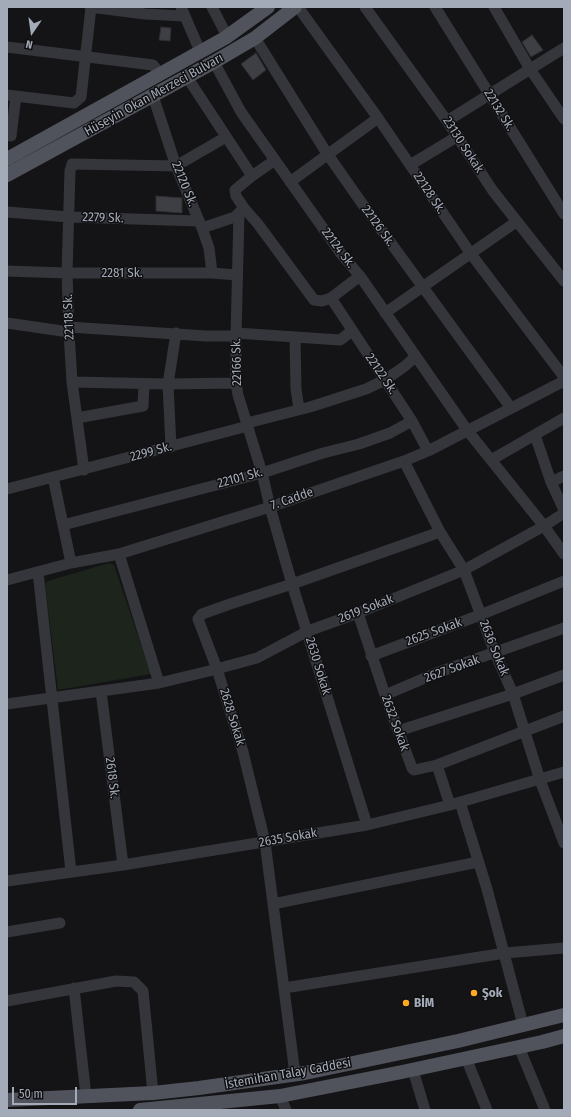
<!DOCTYPE html>
<html>
<head>
<meta charset="utf-8">
<style>
  body { margin:0 }
  #map { position:relative; width:571px; height:1117px; overflow:hidden; background:#141416; font-family:"Fira Sans Condensed",sans-serif }
  canvas { display:block }
  .frame { position:absolute; inset:0; border:8px solid #a4abb8; pointer-events:none }
  .north { position:absolute; left:12px; top:12px; width:40px; height:40px; -webkit-text-stroke:3px #0f0f11; paint-order:stroke; rotate:193deg; font-size:11px; font-weight:700; line-height:16px; text-align:center; color:#a4abb8 }
  .north::after { content:''; display:block; margin:auto; width:14px; height:18px; background:#a4abb8; clip-path:polygon(50% 0,100% 100%,50% 72%,0 100%) }
  .scale { position:absolute; left:12px; top:1087px; width:65px; height:18px; box-sizing:border-box; border:2px solid #a4abb8; border-top:0; padding-left:5px; font-size:12px; line-height:14px; white-space:nowrap; color:#a4abb8; -webkit-text-stroke:3px #0f0f11; paint-order:stroke }
</style>
</head>
<body>
<div id="map">
<canvas width="571" height="1117"></canvas>
<div class="frame"></div>
<div class="north">N</div>
<div class="scale">50 m</div>
</div>
<script>
const context = document.querySelector('canvas').getContext('2d');
context.lineJoin = 'round';
function paint(path, color) {
  context.fillStyle = color;
  context.fill(path, 'evenodd');
}
function toPath(rows) {
  const path = new Path2D();
  for (const r of rows) {
    path.moveTo(r[0], r[1]);
    for (let i = 2; i < r.length; i += 2) path.lineTo(r[i], r[i + 1]);
  }
  return path;
}
function strokePath(path, color, width, dash) {
  context.strokeStyle = color;
  context.lineWidth = width;
  context.lineCap = dash ? 'butt' : 'round';
  context.setLineDash(dash || []);
  context.stroke(path);
}
function label(font, color, halo, rows, align = 'center') {
  context.font = font + ' "Fira Sans Condensed",sans-serif';
  context.lineWidth = 3;
  context.setLineDash([]);
  context.textBaseline = 'middle';
  context.strokeStyle = halo;
  context.fillStyle = color;
  for (const [text, x, y, turn = 0] of rows) {
    context.save();
    context.translate(x, y);
    context.rotate((+turn || 0) * Math.PI / 180);
    context.textAlign = isNaN(turn) ? turn : align;
    if (halo) context.strokeText(text, 0, 0);
    context.fillText(text, 0, 0);
    context.restore();
  }
}
paint(toPath([
  [109,563,114,565,151,674,58,690,45,584,48,581]
]), '#1c241c');
const building = toPath([
  [161,27,171,28,170,41,159,40,161,27],
  [532,35,543,50,531,57,522,42,532,35],
  [256,53,266,70,253,80,241,64,256,53],
  [156,196,182,198,182,213,156,211,156,196]
]);
paint(building, '#3e3f44');
strokePath(building, '#2e2e32', 1);
strokePath(toPath([
  [90,7,145,14,184,16],
  [181,7,200,51],
  [212,7,227,36],
  [298,7,378,118,471,254,564,377],
  [365,7,447,121,493,191,564,281],
  [435,7,564,214],
  [494,7,530,69,564,119],
  [255,38,326,152,361,202,511,408],
  [7,47,153,65,160,74],
  [214,62,241,112,342,255,360,276,467,430,544,526,564,554],
  [187,77,252,176],
  [7,95,74,103,81,97,91,7],
  [153,96,176,166,202,228,209,248,212,273],
  [447,121,564,48],
  [11,136,16,96],
  [410,165,458,136],
  [290,182,378,118],
  [244,208,258,224,314,300,322,301,331,298,360,276],
  [7,212,69,217,199,221],
  [239,213,236,336,236,383,238,395,262,473,270,507,292,584,367,825],
  [202,228,235,217,244,208,236,196,235,190,252,176,275,160],
  [7,271,67,273,212,273,237,275],
  [331,298,412,421,428,451],
  [385,313,516,222],
  [7,323,69,332],
  [69,327,206,336,236,336],
  [236,333,340,340,352,331],
  [295,338,296,389,299,409],
  [72,382,168,384,236,383],
  [77,418,143,406,144,384],
  [247,423,310,407,366,389,385,380,405,366,415,357],
  [535,435,551,482,564,510],
  [171,447,168,384,176,333],
  [491,460,564,418],
  [404,461,440,532,464,570,495,653,513,694,540,780,564,843],
  [84,470,72,382,69,332,67,273,70,171,72,164,176,166,226,137],
  [53,477,71,563],
  [551,482,564,476],
  [7,489,248,426],
  [63,525,262,473,323,453,359,444,390,433,412,421],
  [119,554,159,683],
  [38,572,71,872],
  [7,580,71,563,119,554,270,507,404,461,428,451,564,381],
  [358,613,385,695,412,768,414,770,437,765,564,716],
  [371,656,480,615,564,581],
  [101,691,123,865],
  [385,695,439,672,564,628],
  [7,704,159,683,209,671,257,658,308,631,358,613,464,570,544,526,564,513],
  [398,731,513,694,564,675],
  [437,765,450,805],
  [460,802,487,889,523,1025],
  [7,881,123,865,367,825,450,805,564,772],
  [273,904,478,862],
  [7,932,60,923],
  [74,988,86,1096],
  [284,988,505,953,564,948],
  [7,1001,116,981,134,982,143,991,153,1093],
  [519,1047,545,1110],
  [466,1058,487,1110],
  [413,1070,425,1110],
  [295,1074,265,842,243,752,217,669,198,619,202,614,230,604,292,584,440,532],
  [280,1096,286,1110]
]), '#35363b', 11);
strokePath(toPath([
  [7,159,225,38,268,7],
  [7,175,214,62,255,38,295,7],
  [7,1100,153,1093,199,1088,305,1073,458,1041,564,1015],
  [140,1110,280,1096,402,1072,542,1042,564,1036]
]), '#50535b', 14);
for (const [x, y, r, color] of [
  [474,993,4,"#ffa923"],
  [406,1003,4,"#ffa923"]
]) {
  const dot = new Path2D();
  dot.arc(x, y, r, 0, 2 * Math.PI);
  context.fillStyle = color;
  context.fill(dot);
  strokePath(dot, '#0f0f11', 1.5);
}
label('13px', '#a4abb8', '#0f0f11', [
  ["Hüseyin Okan Merzeci Bulvarı",154,95,-29],
  ["22132 Sk.",499,110,58],
  ["23130 Sokak",463,145,57],
  ["22120 Sk.",184,184,68],
  ["22128 Sk.",429,193,56],
  ["2279 Sk.",103,218,2],
  ["22126 Sk.",378,226,54],
  ["22124 Sk.",338,248,53],
  ["2281 Sk.",122,273],
  ["22118 Sk.",69,317,-92],
  ["22166 Sk.",237,362,-91],
  ["22122 Sk.",381,374,56],
  ["2299 Sk.",151,452,-15],
  ["22101 Sk.",240,478,-15],
  ["7. Cadde",292,499,-19],
  ["2619 Sokak",366,609,-21],
  ["2625 Sokak",434,632,-20],
  ["2636 Sokak",494,648,68],
  ["2630 Sokak",318,666,73],
  ["2627 Sokak",452,669,-20],
  ["2628 Sokak",232,717,73],
  ["2632 Sokak",395,723,70],
  ["2618 Sk.",112,778,83],
  ["2635 Sokak",288,838,-10],
  ["İstemihan Talay Caddesi",288,1074,-10]
]);
label('bold 13px', '#a4abb8', '#0f0f11', [
  ["Şok",482,993],
  ["BİM",414,1003]
], 'left');
</script>
</body>
</html>
